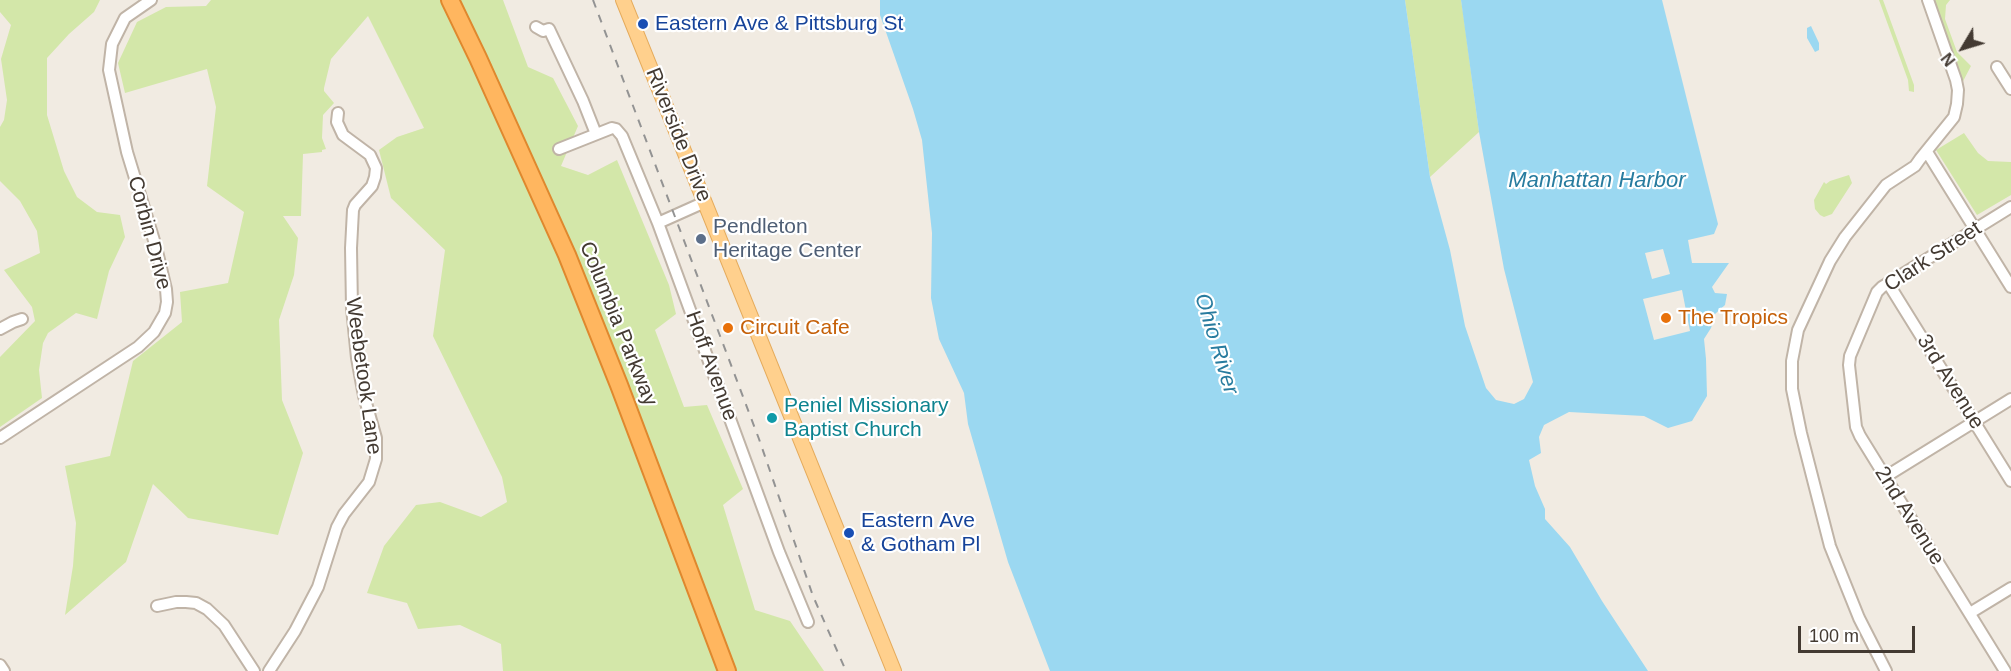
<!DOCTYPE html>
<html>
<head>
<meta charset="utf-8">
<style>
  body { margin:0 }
  #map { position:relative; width:2011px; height:671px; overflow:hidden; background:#f1ebe2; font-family:Arial,sans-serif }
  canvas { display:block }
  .north { position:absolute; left:1933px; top:18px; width:60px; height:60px; -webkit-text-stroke:4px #fff; paint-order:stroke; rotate:232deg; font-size:16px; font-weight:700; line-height:24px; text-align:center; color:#433a32 }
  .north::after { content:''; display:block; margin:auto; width:21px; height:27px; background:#433a32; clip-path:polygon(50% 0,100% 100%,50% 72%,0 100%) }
  .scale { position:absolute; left:1798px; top:626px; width:117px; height:27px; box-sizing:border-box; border:3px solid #433a32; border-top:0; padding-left:8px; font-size:18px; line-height:21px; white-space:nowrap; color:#433a32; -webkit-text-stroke:4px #fff; paint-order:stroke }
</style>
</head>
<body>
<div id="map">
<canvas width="2011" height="671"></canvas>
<div class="north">N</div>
<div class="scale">100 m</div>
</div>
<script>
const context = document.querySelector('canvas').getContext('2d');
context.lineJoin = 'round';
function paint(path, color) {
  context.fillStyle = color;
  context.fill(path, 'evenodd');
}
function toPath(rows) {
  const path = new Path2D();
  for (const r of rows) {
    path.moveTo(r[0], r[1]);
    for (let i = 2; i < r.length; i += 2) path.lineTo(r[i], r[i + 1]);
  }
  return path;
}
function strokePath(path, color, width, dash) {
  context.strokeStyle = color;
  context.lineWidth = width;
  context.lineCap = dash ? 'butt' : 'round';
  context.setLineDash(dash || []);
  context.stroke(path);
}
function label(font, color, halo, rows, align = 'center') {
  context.font = font + ' Arial,sans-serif';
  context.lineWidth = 4.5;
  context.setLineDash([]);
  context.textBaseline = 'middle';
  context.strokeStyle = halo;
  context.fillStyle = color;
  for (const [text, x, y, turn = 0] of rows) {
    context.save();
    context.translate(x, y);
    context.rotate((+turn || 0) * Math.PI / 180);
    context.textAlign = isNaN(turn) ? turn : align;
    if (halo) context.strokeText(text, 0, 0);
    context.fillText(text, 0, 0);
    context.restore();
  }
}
paint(toPath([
  [0,0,100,0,94,12,69,34,47,58,47,115,64,171,77,197,97,212,120,215,125,237,109,271,97,319,76,313,48,333,43,343,39,370,42,398,0,427,0,357,35,321,32,307,4,270,40,253,37,231,20,201,0,181,0,127,4,120,7,100,1,59,11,25,0,12],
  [211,0,503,0,528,67,553,78,578,126,561,166,588,175,617,160,669,285,676,314,655,330,684,407,707,405,743,489,723,505,755,610,790,621,824,671,503,671,501,644,460,625,418,629,407,603,367,593,384,546,416,505,440,502,481,517,507,502,502,477,433,336,445,250,391,198,379,150,397,137,424,128,368,16,331,59,324,88,324,91,334,103,323,115,322,138,326,149,322,150,322,152,303,154,301,216,283,216,298,238,294,275,279,320,282,400,303,453,278,535,188,518,153,484,126,562,65,615,73,566,76,523,65,466,110,456,133,361,182,322,180,292,228,283,244,212,207,186,216,107,207,69,125,93,118,63,137,22,166,7,206,6],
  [1405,0,1461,0,1463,12,1479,132,1430,177],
  [1879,0,1883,0,1914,85,1914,92,1909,91,1908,80],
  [1931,0,1950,0,1946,5,1945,19,1957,52,1971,66,1960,87],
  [1964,133,1978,153,1988,161,2011,162,2011,195,1977,215,1936,150],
  [1849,175,1852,183,1832,214,1824,217,1820,215,1815,209,1814,200,1824,182,1826,184,1830,181]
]), '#d3e7a9');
paint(toPath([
  [880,0,1405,0,1430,177,1450,250,1465,326,1486,388,1496,400,1514,404,1524,399,1533,382,1504,269,1479,132,1461,0,1662,0,1718,224,1714,234,1688,240,1692,263,1729,263,1712,287,1715,293,1727,294,1725,305,1715,314,1711,328,1704,339,1706,359,1707,396,1692,421,1668,428,1644,416,1569,412,1544,425,1539,437,1541,453,1529,460,1535,486,1545,509,1545,519,1570,547,1602,601,1648,671,1050,671,1008,562,968,424,964,393,939,339,931,298,932,233,922,140,913,109,880,15],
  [1811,26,1819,43,1819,50,1815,52,1807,38,1807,28]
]), '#9bd8f1');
paint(toPath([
  [1663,249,1670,274,1652,279,1645,253],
  [1682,290,1690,331,1654,340,1643,299]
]), '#f1ebe2');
const minor = toPath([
  [536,27,543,31,549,29,583,101,596,134],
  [1997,67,2011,89],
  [559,149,612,128,616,129,622,136,658,223,779,552,808,622],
  [1927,152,2011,287],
  [658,223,705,202],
  [1888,283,2011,481],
  [0,329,13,322,22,319],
  [0,438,138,347,154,332,165,313,167,302,166,289,156,247,127,152,109,70,112,44,125,18,151,0],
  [1885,477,2011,399],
  [157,606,176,602,186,602,196,603,207,609,224,625,254,671],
  [1970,613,2011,588],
  [0,665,4,671],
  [269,671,295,631,318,587,337,527,344,514,369,482,376,459,376,438,364,396,357,358,352,308,351,248,353,210,355,205,372,186,375,177,376,168,370,155,343,135,337,122,338,113],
  [1886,671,1859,618,1830,546,1801,433,1792,389,1792,361,1798,330,1830,261,1845,237,1886,185,1915,166,1920,159,1954,117,1957,104,1958,90,1956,80,1928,0],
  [2005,671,1860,436,1856,427,1849,365,1850,356,1877,292,1882,287,2011,207]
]);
const major = toPath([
  [623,0,894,671]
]);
const highway = toPath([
  [450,0,478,58,567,255,619,385,727,671]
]);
strokePath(minor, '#c0b4a7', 14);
strokePath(major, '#e5ab5c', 16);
strokePath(highway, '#df882e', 20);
strokePath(minor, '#fff', 10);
strokePath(major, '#ffd08d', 14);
strokePath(highway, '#ffb65f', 16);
strokePath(toPath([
  [593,0,759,439,813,596,846,671]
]), '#939393', 2, [8, 8]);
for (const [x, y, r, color] of [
  [643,24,6,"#1a4fb4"],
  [701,239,6,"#5c6f8a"],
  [1666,318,6,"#e8710a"],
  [728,328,6,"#e8710a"],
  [772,418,6,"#0f9aa8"],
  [849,533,6,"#1a4fb4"]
]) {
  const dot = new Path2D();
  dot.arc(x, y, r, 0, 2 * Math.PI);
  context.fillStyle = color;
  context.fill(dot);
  strokePath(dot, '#fff', 2);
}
label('21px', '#164399', '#fff', [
  ["Eastern Ave & Pittsburg St",655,24],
  ["Eastern Ave",861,521],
  ["& Gotham Pl",861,545]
], 'left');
label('21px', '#433a32', '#fff', [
  ["Riverside Drive",678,135,68],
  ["Corbin Drive",149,233,75],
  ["Clark Street",1933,257,-33],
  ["Columbia Parkway",618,324,68],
  ["Hoff Avenue",711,366,70],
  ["Weebetook Lane",363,376,82],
  ["3rd Avenue",1950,382,58],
  ["2nd Avenue",1909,516,58]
]);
label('21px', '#4e5e75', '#fff', [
  ["Pendleton",713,227],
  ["Heritage Center",713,251]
], 'left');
label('21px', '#c56008', '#fff', [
  ["The Tropics",1678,318],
  ["Circuit Cafe",740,328]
], 'left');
label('21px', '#0d838f', '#fff', [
  ["Peniel Missionary",784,406],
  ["Baptist Church",784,430]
], 'left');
label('italic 22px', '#287c9f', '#fff', [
  ["Manhattan Harbor",1597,181],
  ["Ohio River",1216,344,73]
]);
</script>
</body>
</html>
